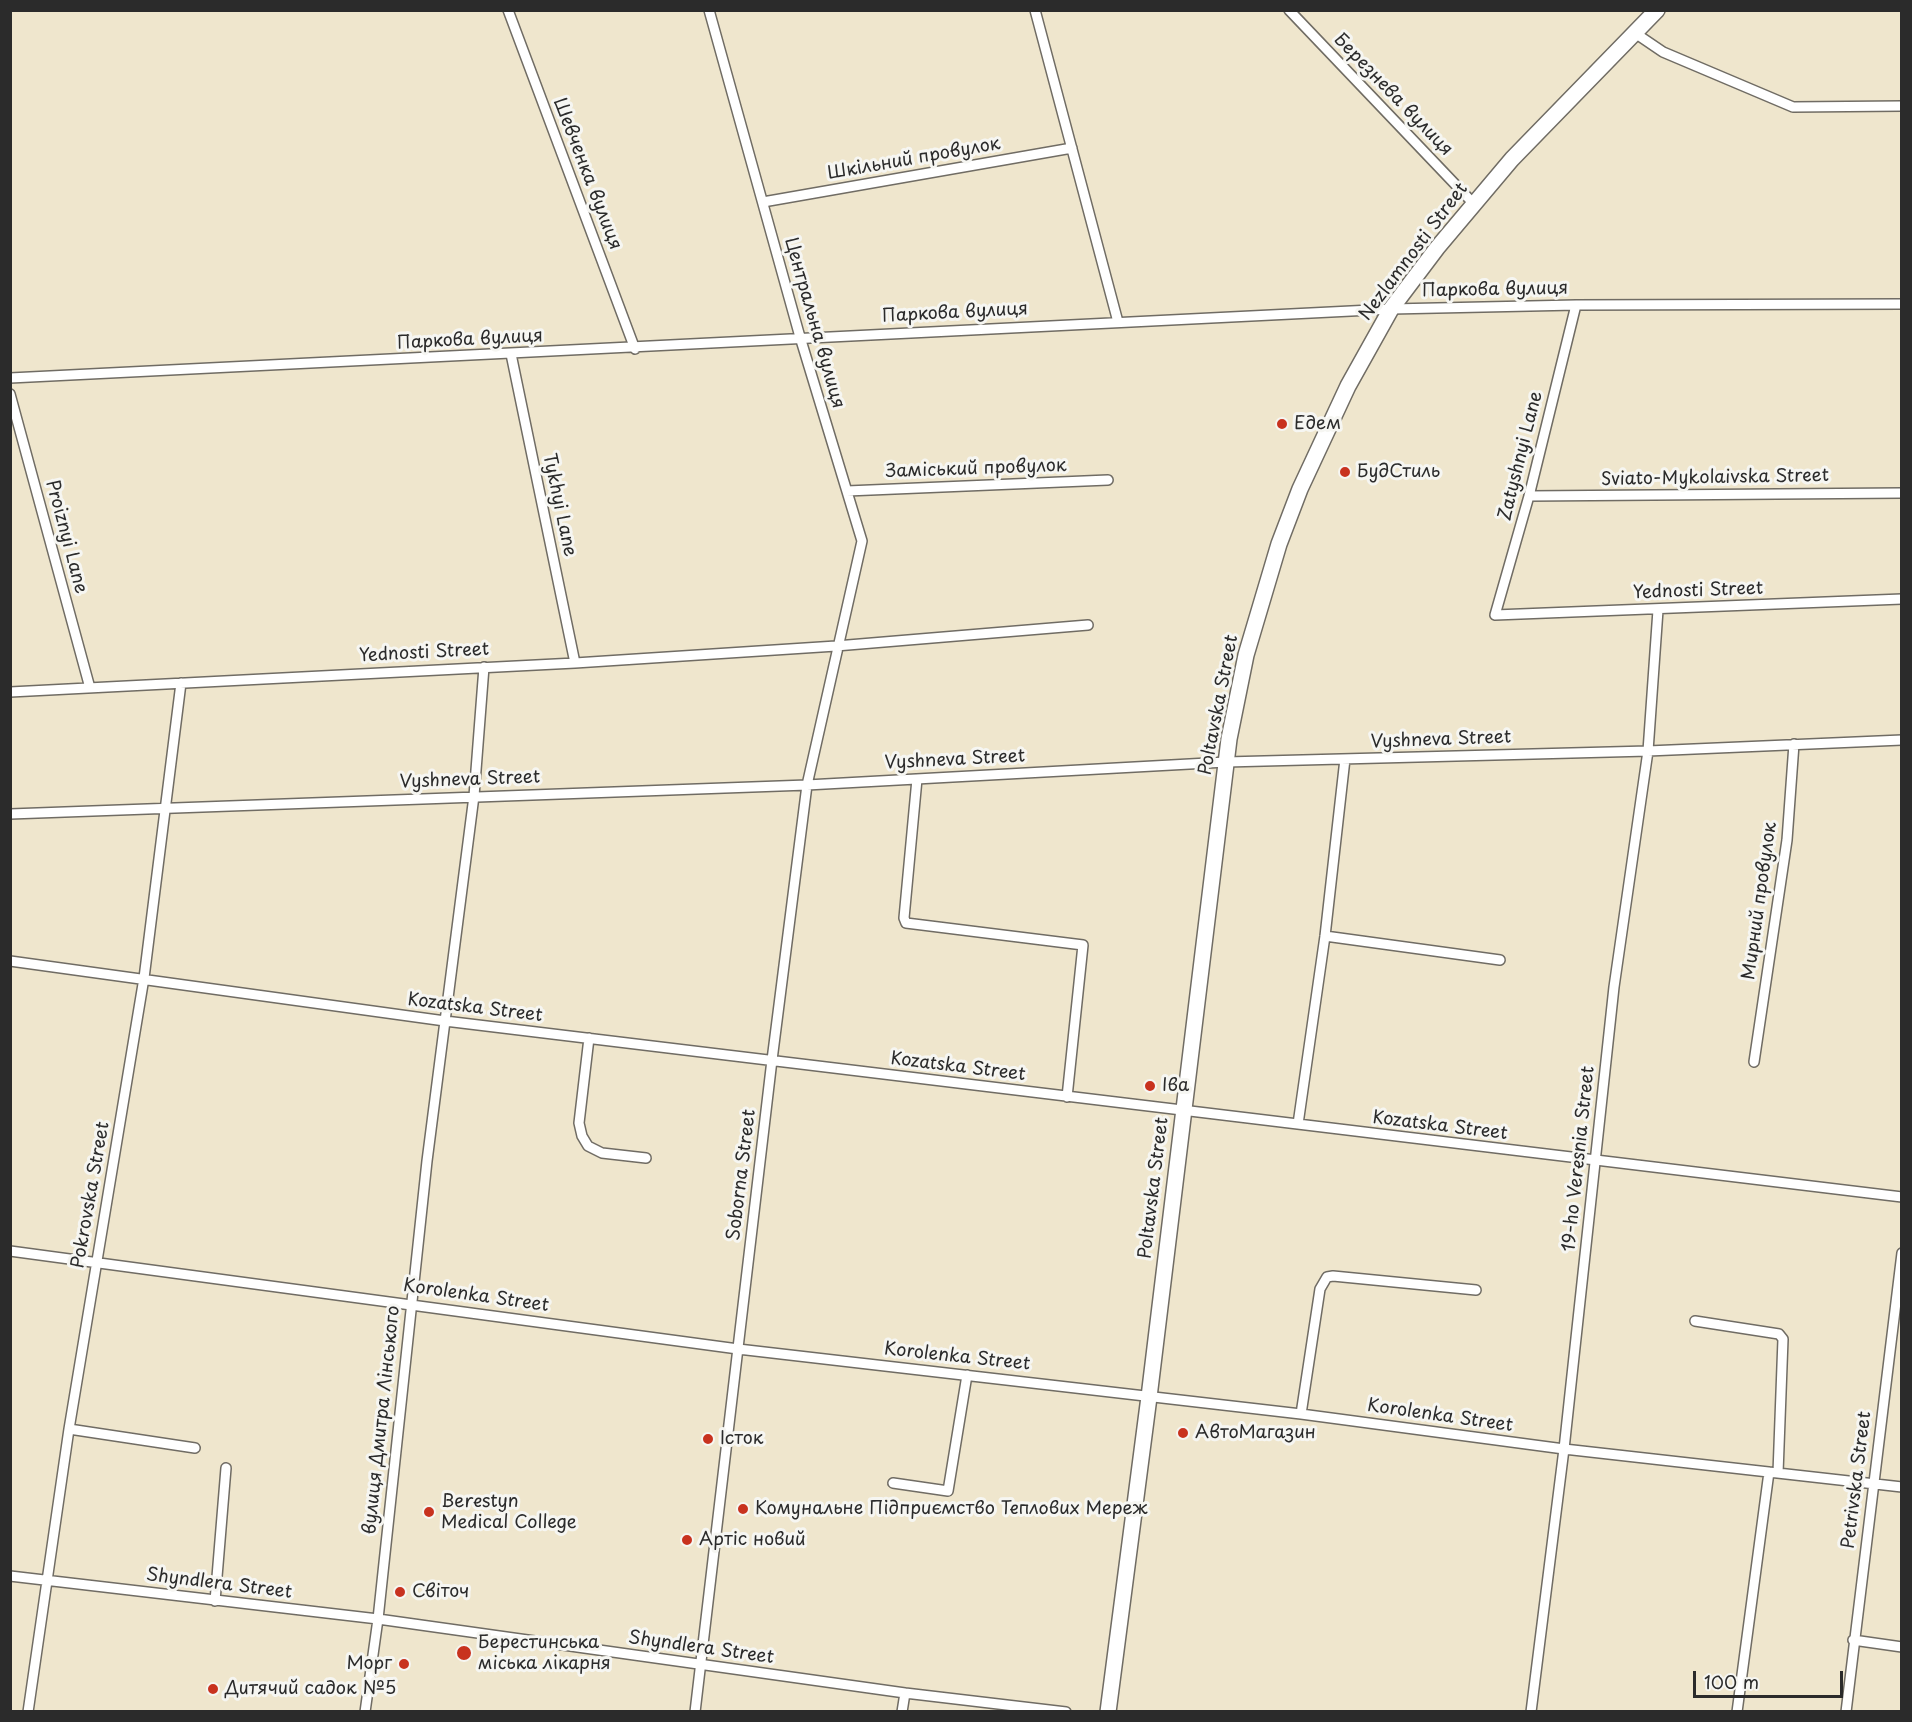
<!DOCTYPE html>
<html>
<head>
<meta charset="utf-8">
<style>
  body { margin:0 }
  #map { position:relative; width:1912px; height:1722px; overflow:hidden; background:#efe6cd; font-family:"Playpen Sans",sans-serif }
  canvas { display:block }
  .frame { position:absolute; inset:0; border:12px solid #2b2b2b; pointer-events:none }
  .scale { position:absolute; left:1693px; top:1671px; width:150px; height:27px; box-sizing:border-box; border:3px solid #2b2b2b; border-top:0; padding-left:8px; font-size:18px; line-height:21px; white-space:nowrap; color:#2b2b2b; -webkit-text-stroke:4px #f6f6f2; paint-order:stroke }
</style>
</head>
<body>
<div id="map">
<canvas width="1912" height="1722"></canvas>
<div class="frame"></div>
<div class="scale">100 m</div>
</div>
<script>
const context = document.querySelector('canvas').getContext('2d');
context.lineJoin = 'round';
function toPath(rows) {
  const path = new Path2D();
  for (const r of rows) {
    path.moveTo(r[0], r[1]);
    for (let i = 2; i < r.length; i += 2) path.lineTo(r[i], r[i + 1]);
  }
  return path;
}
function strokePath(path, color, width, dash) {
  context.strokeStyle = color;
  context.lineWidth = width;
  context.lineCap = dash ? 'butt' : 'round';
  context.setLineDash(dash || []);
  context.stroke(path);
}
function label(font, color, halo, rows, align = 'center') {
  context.font = font + ' "Playpen Sans",sans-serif';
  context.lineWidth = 6;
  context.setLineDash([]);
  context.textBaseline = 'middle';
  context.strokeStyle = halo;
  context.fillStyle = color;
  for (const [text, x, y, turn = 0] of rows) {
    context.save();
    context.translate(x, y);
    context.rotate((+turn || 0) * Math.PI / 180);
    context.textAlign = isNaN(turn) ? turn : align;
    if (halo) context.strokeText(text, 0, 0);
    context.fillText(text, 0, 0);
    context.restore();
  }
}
const minor = toPath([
  [508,10,635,349],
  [1035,10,1118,322],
  [1289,10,1473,203],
  [1635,33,1663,52,1793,107,1902,106],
  [763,202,1072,148],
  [1576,305,1529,496,1495,615,1902,599],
  [511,354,575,663],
  [10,378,1391,309,1576,305,1902,304],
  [10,394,90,688],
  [847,491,1108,480],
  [1529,496,1902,493],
  [10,692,575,663,836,646,1088,625],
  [917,779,904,918,906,923,1083,945,1067,1097],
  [10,814,807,785,1226,762,1648,751,1902,740],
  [1325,936,1500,960],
  [10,961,445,1021,1902,1197],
  [589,1038,579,1123,582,1136,588,1146,602,1153,646,1158],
  [1754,1062,1787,840,1794,744],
  [1298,1124,1325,936,1345,759],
  [10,1251,738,1349,1301,1414,1564,1449,1902,1487],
  [1695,1321,1779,1334,1783,1339,1778,1473],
  [1301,1414,1320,1289,1327,1277,1333,1276,1476,1290],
  [69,1429,195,1448],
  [893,1483,948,1491,967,1375],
  [10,1576,378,1619,905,1693,1066,1712],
  [215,1601,226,1468],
  [1853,1640,1902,1647],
  [28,1712,69,1429,144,978,181,683],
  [365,1712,378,1619,427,1161,474,796,484,667],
  [695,1712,772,1060,807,785,862,541,800,337,709,10],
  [902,1712,905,1693],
  [1531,1712,1564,1449,1614,987,1648,751,1658,610],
  [1737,1712,1769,1472],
  [1846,1712,1902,1253]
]);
const trunk = toPath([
  [1108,1712,1149,1397,1229,739,1246,655,1279,544,1300,489,1348,386,1391,309,1437,248,1512,159,1657,10]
]);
strokePath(minor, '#706c64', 12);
strokePath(trunk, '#706c64', 18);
strokePath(minor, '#fff', 9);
strokePath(trunk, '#fff', 15);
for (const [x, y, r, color] of [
  [1282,424,6,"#c8321e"],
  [1345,472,6,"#c8321e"],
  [1150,1086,6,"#c8321e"],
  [1183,1433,6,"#c8321e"],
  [708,1439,6,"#c8321e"],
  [743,1509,6,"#c8321e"],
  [429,1512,6,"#c8321e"],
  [687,1540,6,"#c8321e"],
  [400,1592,6,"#c8321e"],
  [464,1653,8,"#c8321e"],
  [404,1664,6,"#c8321e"],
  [213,1689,6,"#c8321e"]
]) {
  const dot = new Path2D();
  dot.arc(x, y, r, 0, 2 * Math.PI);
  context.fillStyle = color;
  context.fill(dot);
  strokePath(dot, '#f6f6f2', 2);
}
label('18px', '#2b2b2b', '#f6f6f2', [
  ["Березнева вулиця",1393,95,46],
  ["Шкільний провулок",914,159,-10],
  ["Шевченка вулиця",587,174,69],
  ["Nezlamnosti Street",1414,252,-53],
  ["Паркова вулиця",1495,290,-1],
  ["Паркова вулиця",955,313,-3],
  ["Центральна вулиця",814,323,74],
  ["Паркова вулиця",470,340,-3],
  ["Zatyshnyi Lane",1521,456,-76],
  ["Заміський провулок",976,469,-2],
  ["Sviato-Mykolaivska Street",1715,478,-1],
  ["Tykhyi Lane",559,505,78],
  ["Proiznyi Lane",66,537,75],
  ["Yednosti Street",1698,591,-2],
  ["Yednosti Street",424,653,-3],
  ["Poltavska Street",1219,705,-79],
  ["Vyshneva Street",1441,740,-2],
  ["Vyshneva Street",955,760,-3],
  ["Vyshneva Street",470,780,-2],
  ["Мирний провулок",1760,901,-82],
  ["Kozatska Street",475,1008,7],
  ["Kozatska Street",958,1067,7],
  ["Kozatska Street",1440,1126,7],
  ["19-ho Veresnia Street",1579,1159,-84],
  ["Soborna Street",742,1175,-83],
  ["Poltavska Street",1154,1188,-83],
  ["Pokrovska Street",91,1195,-80],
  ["Korolenka Street",476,1296,8],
  ["Korolenka Street",957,1357,6],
  ["Korolenka Street",1440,1416,8],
  ["вулиця Дмитра Лінського",382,1420,-84],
  ["Petrivska Street",1857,1480,-83],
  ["Shyndlera Street",219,1584,7],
  ["Shyndlera Street",701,1648,8]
]);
label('18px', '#2b2b2b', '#f6f6f2', [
  ["Едем",1294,424],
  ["БудСтиль",1357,472],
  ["Іва",1162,1086],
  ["АвтоМагазин",1195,1433],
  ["Істок",720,1439],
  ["Berestyn",441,1502],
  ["Medical College",441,1523],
  ["Комунальне Підприємство Теплових Мереж",755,1509],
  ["Артіс новий",699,1540],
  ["Світоч",412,1592],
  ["Берестинська",478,1643],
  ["міська лікарня",478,1664],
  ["Морг",392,1664,"right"],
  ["Дитячий садок №5",225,1689]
], 'left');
</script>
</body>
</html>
